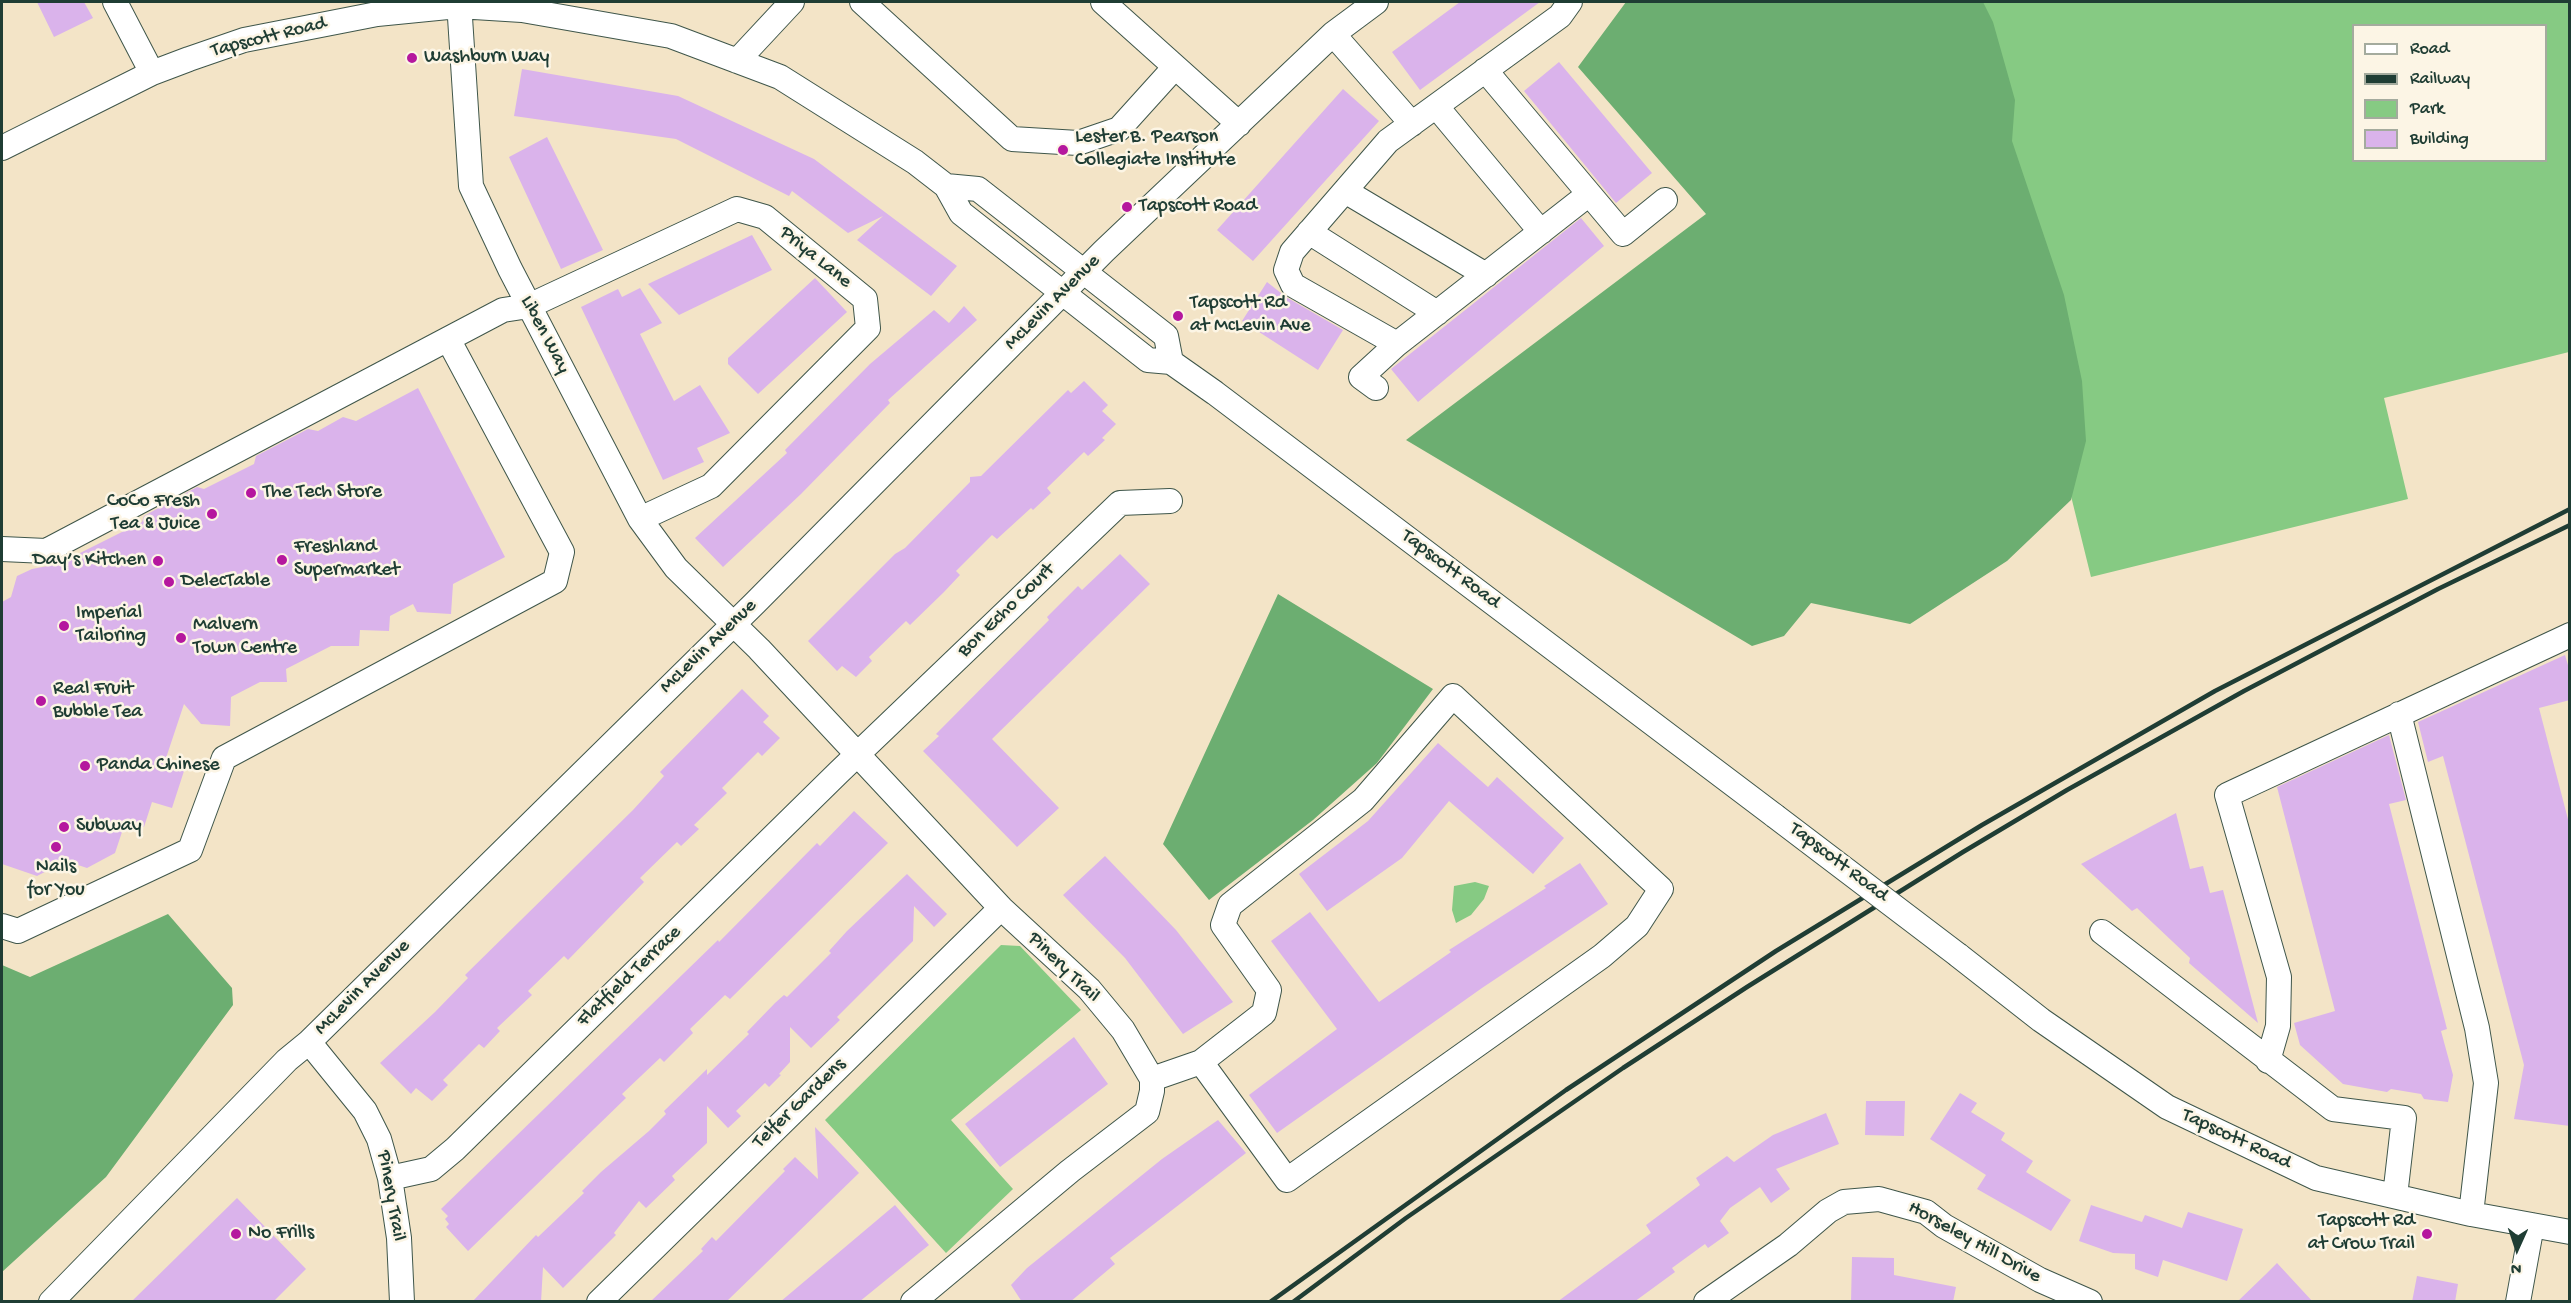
<!DOCTYPE html>
<html>
<head>
<meta charset="utf-8">
<style>
  body { margin:0 }
  #map { position:relative; width:2571px; height:1303px; overflow:hidden; background:#f3e4c7; font-family:"Gochi Hand",sans-serif }
  canvas { display:block }
  .frame { position:absolute; inset:0; border:3px solid #1f3d34; pointer-events:none }
  .legend { position:absolute; left:2352px; top:24px; width:195px; height:138px; box-sizing:border-box; background:#fcf5e5; border:2px solid #a4ab9e; margin:0; padding:8px 10px; list-style:none; font-size:18px; color:#1f3d34 }
  .legend li { display:flex; align-items:center; gap:12px; height:30px }
  .legend b { width:30px; border:2px solid #a4ab9e }
  .north { position:absolute; left:2487px; top:1219px; width:60px; height:60px; -webkit-text-stroke:4px #fcf5e5; paint-order:stroke; rotate:183deg; font-size:16px; font-weight:700; line-height:24px; text-align:center; color:#1f3d34 }
  .north::after { content:''; display:block; margin:auto; width:21px; height:27px; background:#1f3d34; clip-path:polygon(50% 0,100% 100%,50% 72%,0 100%) }
</style>
</head>
<body>
<div id="map">
<canvas width="2571" height="1303"></canvas>
<div class="frame"></div>
<ul class="legend">
<li><b style="height:8px;background:#fff"></b>Road</li>
<li><b style="height:8px;background:#1f3d34"></b>Railway</li>
<li><b style="height:16px;background:#86ca83"></b>Park</li>
<li><b style="height:16px;background:#dab3eb"></b>Building</li>
</ul>
<div class="north">N</div>
</div>
<script>
const context = document.querySelector('canvas').getContext('2d');
context.lineJoin = 'round';
function paint(path, color) {
  context.fillStyle = color;
  context.fill(path, 'evenodd');
}
function toPath(rows) {
  const path = new Path2D();
  for (const r of rows) {
    path.moveTo(r[0], r[1]);
    for (let i = 2; i < r.length; i += 2) path.lineTo(r[i], r[i + 1]);
  }
  return path;
}
function strokePath(path, color, width, dash) {
  context.strokeStyle = color;
  context.lineWidth = width;
  context.lineCap = dash ? 'butt' : 'round';
  context.setLineDash(dash || []);
  context.stroke(path);
}
function label(font, color, halo, rows, align = 'center') {
  context.font = font + ' "Gochi Hand",sans-serif';
  context.lineWidth = 5;
  context.setLineDash([]);
  context.textBaseline = 'middle';
  context.strokeStyle = halo;
  context.fillStyle = color;
  for (const [text, x, y, turn = 0] of rows) {
    context.save();
    context.translate(x, y);
    context.rotate((+turn || 0) * Math.PI / 180);
    context.textAlign = isNaN(turn) ? turn : align;
    if (halo) context.strokeText(text, 0, 0);
    context.fillText(text, 0, 0);
    context.restore();
  }
}
paint(toPath([
  [1949,2,2569,2,2569,352,2384,398,2408,499,2091,577],
  [2354,26,2546,26,2546,160,2354,160],
  [1475,882,1489,886,1484,899,1471,915,1456,923,1452,910,1454,886],
  [1001,945,1020,946,1081,1010,951,1120,1013,1189,946,1253,825,1120]
]), '#86ca83');
paint(toPath([
  [1626,2,1983,2,1993,22,2015,100,2012,141,2064,295,2082,381,2086,441,2071,500,2007,561,1910,624,1811,603,1784,636,1752,646,1406,440,1706,214,1578,67],
  [1278,594,1433,689,1377,763,1313,820,1209,900,1163,844],
  [168,914,232,988,233,1005,106,1177,2,1272,2,965,30,977]
]), '#6cae71');
paint(toPath([
  [37,2,84,2,93,18,54,37],
  [1460,2,1540,2,1420,90,1392,52],
  [1559,62,1652,173,1616,203,1524,91],
  [522,69,678,96,814,159,957,266,931,296,857,240,883,216,848,233,792,191,789,196,676,139,514,116],
  [1343,89,1379,121,1253,261,1217,230],
  [547,137,603,250,561,269,509,157],
  [1581,218,1604,246,1418,402,1391,369],
  [752,235,772,270,679,315,648,284],
  [815,278,847,312,758,394,728,364,728,358],
  [1267,282,1286,297,1343,330,1318,370,1242,321],
  [640,288,662,323,640,334,674,401,700,385,730,433,697,448,704,462,663,480,581,307,618,289,622,297],
  [964,306,977,320,888,400,890,403,801,494,723,567,695,538,787,453,785,450,870,364,934,310,949,323],
  [1084,381,1108,405,1102,411,1116,424,1102,438,1105,440,1088,456,1084,452,1047,488,1051,493,1033,510,1031,508,997,539,992,535,956,571,960,575,944,592,910,625,906,621,869,657,872,661,856,677,842,666,837,671,808,641,895,554,905,548,970,482,970,477,981,476,1068,390,1071,393],
  [418,388,505,557,453,584,451,614,417,612,413,604,390,616,389,631,360,630,359,646,331,646,286,669,287,682,260,682,231,697,230,726,201,724,184,704,164,764,184,771,172,808,152,802,144,827,136,824,122,832,115,853,87,868,66,861,37,876,2,864,2,602,11,597,17,576,32,569,58,564,142,522,144,516,197,487,204,489,254,464,256,456,308,429,318,431,343,417,356,421],
  [1120,554,1150,584,992,739,1059,808,1017,847,923,751,939,736,936,734,1049,620,1047,617,1078,586,1082,590],
  [2565,655,2570,672,2570,700,2539,708,2570,827,2570,1126,2514,1119,2524,1065,2443,756,2428,762,2418,722],
  [742,689,769,716,763,722,780,738,762,756,758,752,722,788,727,793,694,825,699,829,681,846,677,842,640,878,644,882,568,960,564,956,528,991,532,995,497,1028,500,1031,484,1048,479,1044,443,1080,448,1085,432,1101,416,1088,411,1094,380,1063,435,1012,468,978,465,975,633,810,664,776,660,772],
  [2389,735,2406,800,2389,804,2447,1029,2441,1031,2453,1075,2448,1102,2424,1099,2421,1094,2391,1089,2387,1092,2343,1084,2300,1045,2294,1023,2335,1011,2277,787],
  [1438,743,1488,787,1497,777,1564,838,1533,874,1449,801,1402,858,1327,911,1299,874,1368,821],
  [854,811,888,843,730,999,725,995,690,1029,693,1033,664,1062,660,1058,622,1094,626,1098,468,1251,446,1227,449,1224,445,1219,448,1216,441,1209,718,940,719,942,817,843,820,846],
  [2176,813,2190,869,2203,866,2210,893,2223,890,2258,1023,2189,963,2190,958,2137,908,2132,911,2081,864],
  [1105,856,1176,930,1233,1002,1183,1034,1125,958,1063,895],
  [1580,863,1608,904,1482,988,1277,1133,1249,1095,1337,1029,1271,941,1310,912,1379,1002,1451,952,1449,950,1546,888,1544,886],
  [907,874,947,914,934,927,914,906,913,941,837,1017,840,1020,811,1048,790,1027,790,1062,779,1074,781,1075,769,1087,765,1083,736,1111,741,1116,728,1128,707,1106,707,1143,672,1176,675,1180,646,1208,639,1201,614,1233,616,1235,563,1288,543,1267,541,1302,472,1302,536,1235,538,1237,584,1193,582,1191,601,1172,649,1131,666,1114,664,1111,707,1069,707,1075,749,1034,747,1032,775,1003,784,995,787,997,831,953,829,951,847,931],
  [1074,1037,1108,1084,1000,1167,965,1124],
  [1960,1093,1977,1103,1971,1112,2005,1133,2001,1140,2033,1161,2026,1172,2071,1200,2051,1231,1977,1189,1986,1175,1930,1139],
  [1866,1101,1905,1101,1904,1136,1865,1135],
  [1826,1113,1839,1144,1776,1169,1790,1189,1771,1203,1760,1187,1730,1208,1720,1221,1729,1233,1708,1248,1705,1244,1672,1268,1675,1272,1634,1302,1557,1302,1651,1233,1646,1225,1700,1185,1696,1178,1727,1156,1734,1162,1773,1135],
  [1218,1120,1246,1153,1110,1258,1115,1264,1070,1302,1022,1302,1011,1285,1027,1268,1162,1159],
  [815,1127,859,1173,726,1302,650,1302,703,1251,701,1249,712,1237,716,1241,785,1171,783,1169,795,1157,818,1179],
  [237,1198,306,1269,273,1302,131,1302],
  [895,1205,929,1245,859,1302,780,1302],
  [2091,1205,2142,1222,2145,1215,2182,1228,2188,1212,2243,1229,2227,1281,2163,1260,2158,1277,2135,1269,2135,1254,2113,1253,2079,1241],
  [1852,1257,1894,1258,1894,1275,1956,1287,1953,1302,1851,1302],
  [2277,1263,2313,1302,2237,1302,2265,1275],
  [2417,1276,2458,1284,2455,1302,2412,1302]
]), '#dab3eb');
const minor = toPath([
  [115,2,152,73],
  [459,2,471,186,510,269,640,519,676,568,759,649,1001,908,1089,989,1123,1030,1152,1079,1152,1091,1147,1112,1070,1171,913,1302],
  [862,2,1012,139,1078,143,1119,129,1175,67],
  [1103,2,1239,124],
  [1333,34,1412,124],
  [737,61,792,2],
  [1485,70,1623,234,1665,200],
  [1436,106,1541,232],
  [2,148,152,73,189,59,244,40,377,14,458,6,522,10,671,36,780,77,915,162,946,186,961,213,1148,360,1171,362,1215,393,1775,816],
  [946,186,978,189,1166,336,1171,362],
  [1345,191,1486,275],
  [1309,232,1437,313],
  [1397,344,1293,285,1286,270,1292,252,1388,141,1560,16,1570,2],
  [1376,388,1361,377,1397,344,1589,194],
  [2,549,46,551,503,310,529,306,737,209,765,217,865,299,868,328,711,486,640,519],
  [2399,714,2477,1028,2486,1083,2471,1214],
  [2,926,18,931,190,850,224,758,555,581,562,552,448,339],
  [2102,932,2333,1109,2404,1118,2395,1196],
  [1958,955,2041,1020,2167,1107,2316,1178,2471,1214,2570,1232],
  [309,1042,365,1111,379,1139,390,1178,399,1238,402,1302],
  [2268,1061,2278,1026,2279,977,2227,795,2570,635],
  [1152,1079,1201,1062,1264,1013,1269,990,1223,925,1230,905,1363,800,1453,696,1661,889,1637,926,1602,956,1287,1180,1201,1062],
  [390,1178,431,1169,455,1149,839,772,1120,503,1170,501],
  [51,1302,287,1060,309,1042,755,603,1104,251,1333,34,1376,2],
  [599,1302,1001,908],
  [1706,1302,1788,1245,1828,1211,1844,1202,1879,1199,1926,1212,1944,1226,2040,1280,2090,1302],
  [2518,1302,2532,1225]
]);
strokePath(minor, '#3f564a', 26);
strokePath(minor, '#fff', 24);
strokePath(toPath([
  [1270,1302,1566,1090,1776,951,1982,825,2215,691,2570,509],
  [1293,1302,1406,1218,1623,1068,1747,987,1963,852,2067,790,2244,691,2438,589,2570,525]
]), '#1f3d34', 4.5);
const minorBridge = toPath([
  [1775,816,1958,955]
]);
strokePath(minorBridge, '#3f564a', 26, []);
strokePath(minorBridge, '#fff', 24);
for (const [x, y, r, color] of [
  [412,58,6,"#b5179e"],
  [1063,150,6,"#b5179e"],
  [1127,207,6,"#b5179e"],
  [1178,316,6,"#b5179e"],
  [251,493,6,"#b5179e"],
  [212,514,6,"#b5179e"],
  [282,560,6,"#b5179e"],
  [158,561,6,"#b5179e"],
  [169,582,6,"#b5179e"],
  [64,626,6,"#b5179e"],
  [181,638,6,"#b5179e"],
  [41,701,6,"#b5179e"],
  [85,766,6,"#b5179e"],
  [64,827,6,"#b5179e"],
  [56,847,6,"#b5179e"],
  [236,1234,6,"#b5179e"],
  [2427,1234,6,"#b5179e"]
]) {
  const dot = new Path2D();
  dot.arc(x, y, r, 0, 2 * Math.PI);
  context.fillStyle = color;
  context.fill(dot);
  strokePath(dot, '#fcf5e5', 2);
}
label('20px', '#1f3d34', '#fcf5e5', [
  ["Tapscott Road",269,38,-14],
  ["Priya Lane",815,258,39],
  ["McLevin Avenue",1053,303,-45],
  ["Liben Way",544,335,62],
  ["Tapscott Road",1450,570,37],
  ["Bon Echo Court",1007,611,-44],
  ["McLevin Avenue",709,647,-44],
  ["Tapscott Road",1838,863,37],
  ["Pinery Trail",1063,968,44],
  ["Flatfield Terrace",630,977,-44],
  ["McLevin Avenue",363,988,-45],
  ["Telfer Gardens",800,1104,-44],
  ["Tapscott Road",2236,1140,25],
  ["Pinery Trail",390,1196,80],
  ["Horseley Hill Drive",1974,1243,29]
]);
label('20px', '#1f3d34', '#fcf5e5', [
  ["Washburn Way",424,58],
  ["Lester B. Pearson",1075,138],
  ["Collegiate Institute",1075,161],
  ["Tapscott Road",1139,207],
  ["Tapscott Rd",1190,304],
  ["at McLevin Ave",1190,327],
  ["The Tech Store",263,493],
  ["CoCo Fresh",200,502,"right"],
  ["Tea & Juice",200,525,"right"],
  ["Freshland",294,548],
  ["Supermarket",294,571],
  ["Day’s Kitchen",146,561,"right"],
  ["DelecTable",181,582],
  ["Imperial",76,614],
  ["Tailoring",76,637],
  ["Malvern",193,626],
  ["Town Centre",193,649],
  ["Real Fruit",53,690],
  ["Bubble Tea",53,713],
  ["Panda Chinese",97,766],
  ["Subway",76,827],
  ["Nails",56,868,"center"],
  ["for You",56,891,"center"],
  ["Tapscott Rd",2415,1222,"right"],
  ["at Crow Trail",2415,1245,"right"],
  ["No Frills",248,1234]
], 'left');
</script>
</body>
</html>
